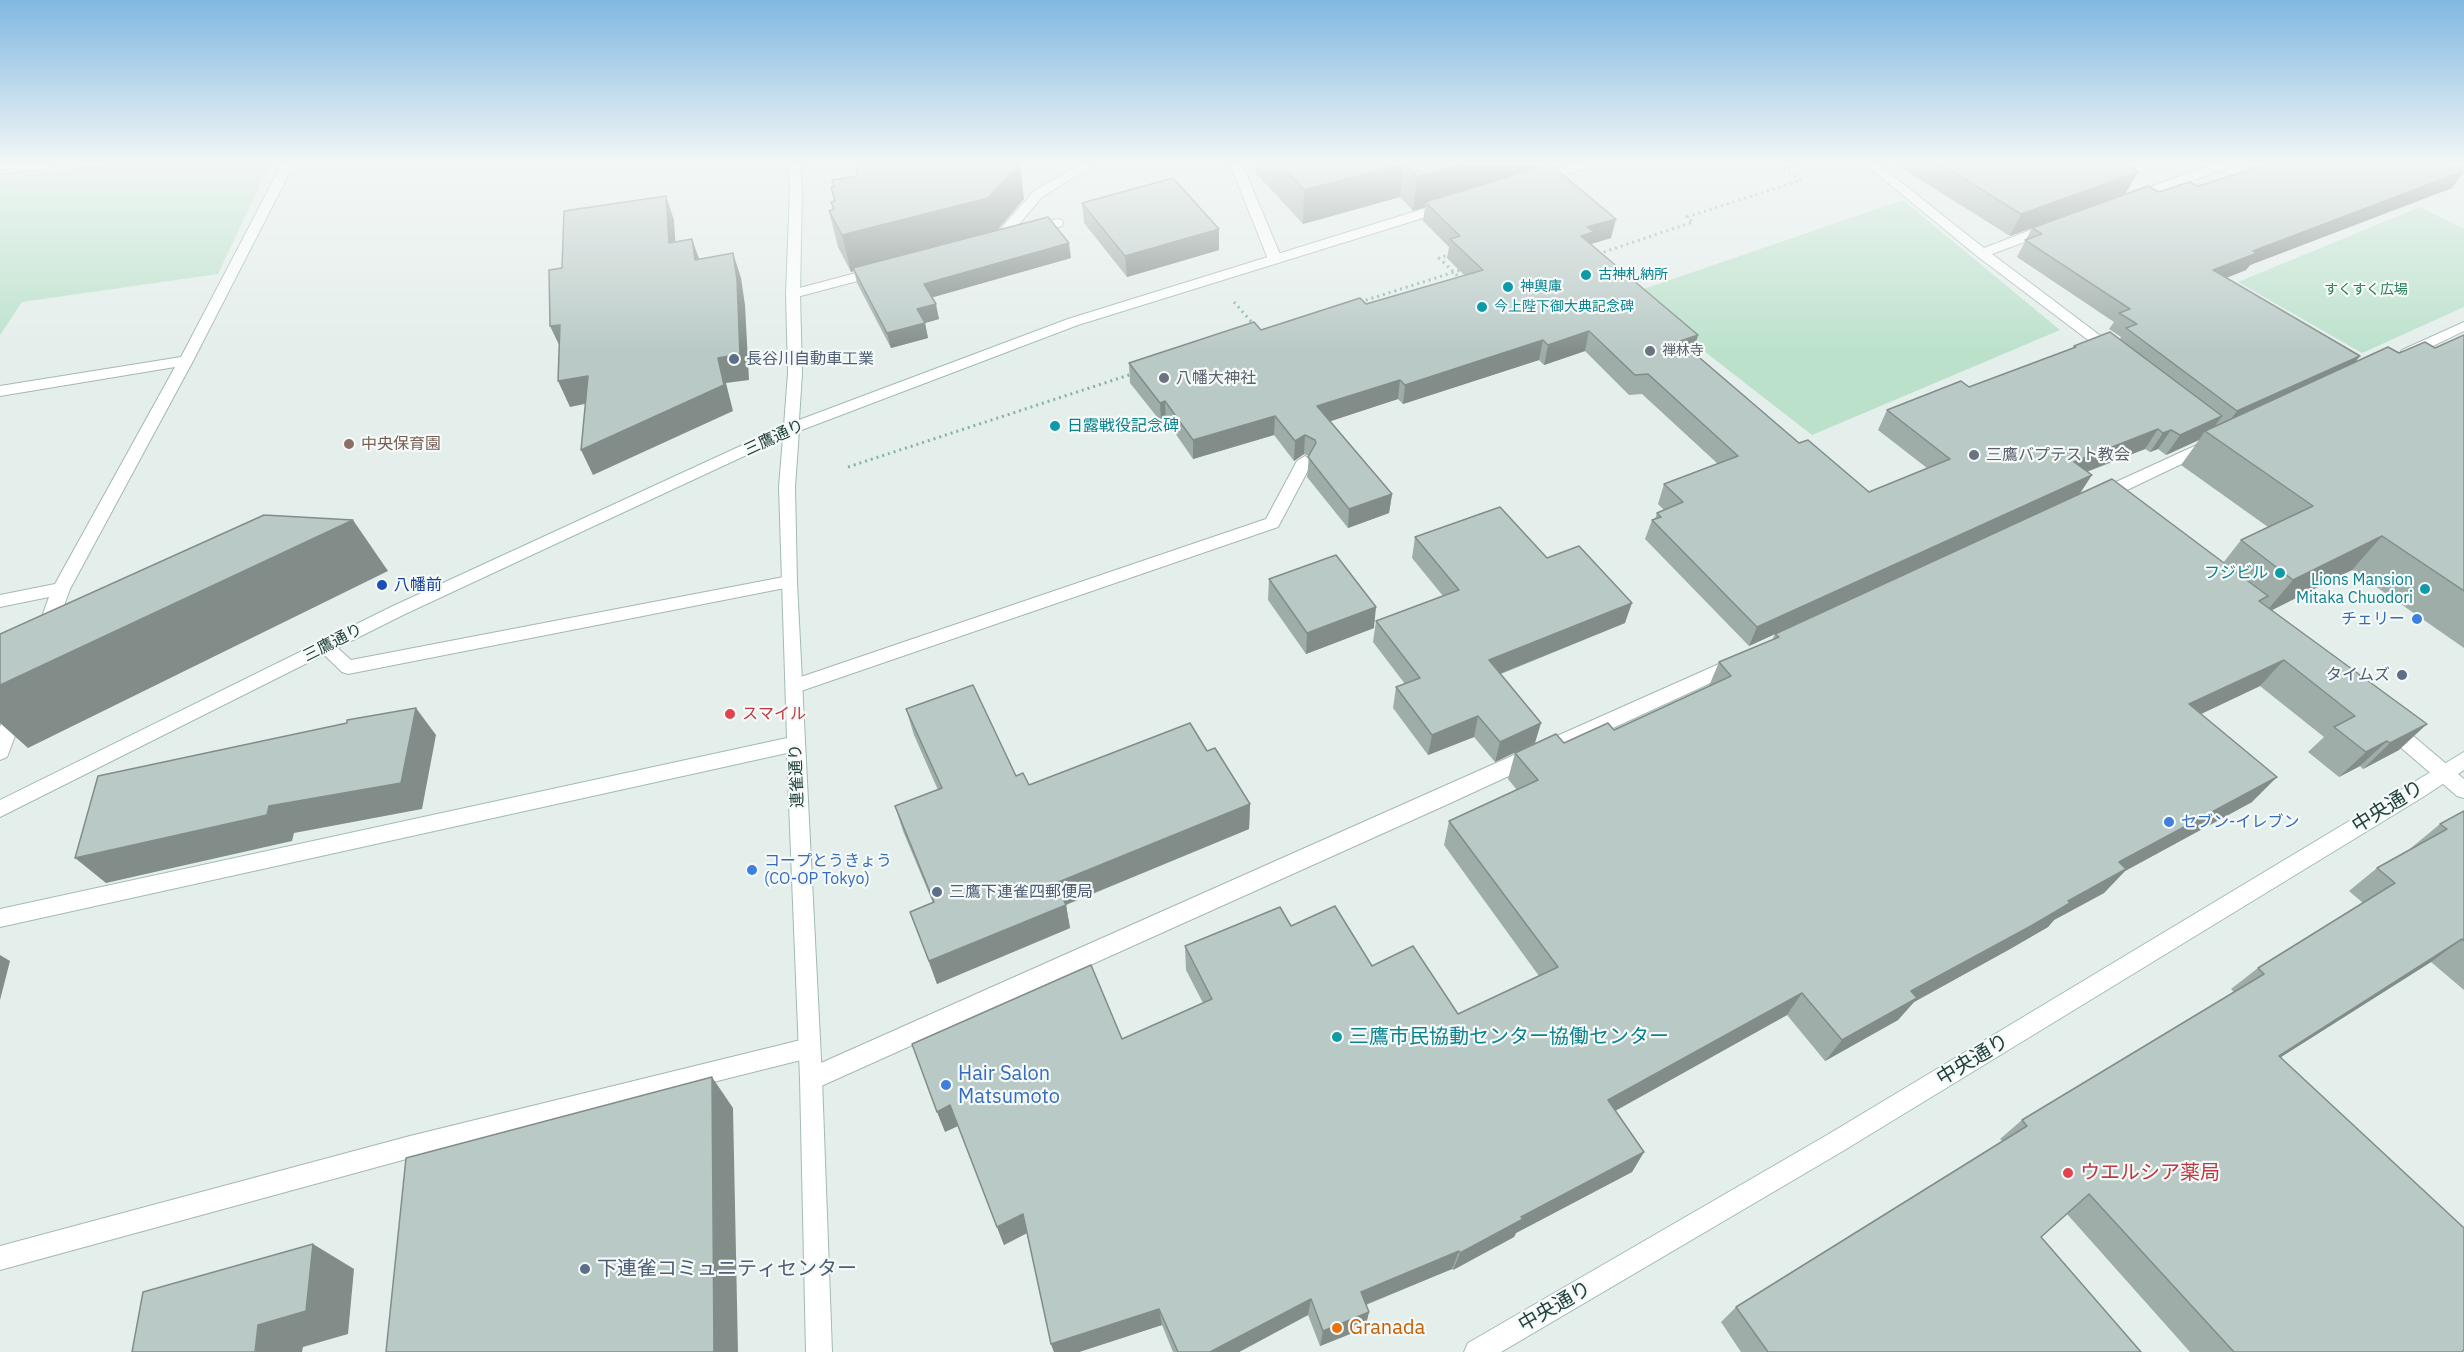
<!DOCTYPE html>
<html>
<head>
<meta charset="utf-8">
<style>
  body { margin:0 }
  canvas { display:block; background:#e4eeeb }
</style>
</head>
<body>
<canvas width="2464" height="1352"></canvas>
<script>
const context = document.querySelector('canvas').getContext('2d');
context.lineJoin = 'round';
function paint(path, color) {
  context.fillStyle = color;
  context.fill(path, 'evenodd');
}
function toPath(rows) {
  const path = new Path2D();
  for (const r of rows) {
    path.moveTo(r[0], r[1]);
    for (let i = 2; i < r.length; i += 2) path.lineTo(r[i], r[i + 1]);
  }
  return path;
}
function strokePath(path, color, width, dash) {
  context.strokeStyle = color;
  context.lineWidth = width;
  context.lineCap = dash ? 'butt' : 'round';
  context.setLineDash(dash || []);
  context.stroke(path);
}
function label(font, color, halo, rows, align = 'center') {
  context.font = font + ' "IBM Plex Sans","Noto Sans JP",sans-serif';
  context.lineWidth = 4.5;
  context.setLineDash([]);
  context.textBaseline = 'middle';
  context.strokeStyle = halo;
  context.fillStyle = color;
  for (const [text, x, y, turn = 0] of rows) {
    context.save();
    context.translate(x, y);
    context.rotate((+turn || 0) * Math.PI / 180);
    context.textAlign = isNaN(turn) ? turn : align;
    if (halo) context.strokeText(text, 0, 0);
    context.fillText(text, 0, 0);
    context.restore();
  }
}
paint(toPath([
  [106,164,270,164,218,274,22,302,0,335,0,179],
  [1903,200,2060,330,1812,435,1691,341,1638,291],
  [2420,207,2464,229,2464,307,2362,353,2238,282]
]), '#bbe1cb');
const lane = toPath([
  [1081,164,1095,164,1042,197,1005,241,995,241,993,238,995,235,1034,191,1081,164],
  [1057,219,1062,220,1063,223,1062,226,1030,234,1023,230,1025,227,1057,219],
  [879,267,884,268,886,271,884,274,793,298,786,294,788,291,879,267],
  [1305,456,1313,461,1278,527,801,691,795,693,789,691,786,686,789,681,1266,519,1297,461,1305,456],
  [789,576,795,578,797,582,795,586,348,674,342,672,316,647,319,642,325,640,331,642,351,660,789,576]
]);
const street = toPath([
  [21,164,52,164,46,168,0,174,0,166,21,164],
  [282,164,294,164,193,361,70,589,54,633,51,638,45,640,39,638,36,633,49,597,0,607,0,595,55,584,175,367,0,396,0,386,181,357,282,164],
  [1230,164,1242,164,1282,259,1280,262,1275,263,1268,259,1230,164],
  [1865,164,1878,164,1984,248,2044,225,2054,225,2056,228,2054,231,1992,254,2118,349,2120,352,2118,355,2108,355,1977,256,1865,164],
  [2215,164,2232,164,2230,167,2135,201,2131,202,2125,198,2127,195,2215,164],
  [2464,322,2464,331,2412,356,2407,357,2400,353,2402,350,2464,322],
  [2210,439,2215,440,2218,444,2215,448,2106,500,2094,500,2092,496,2094,492,2210,439],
  [1737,656,1743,658,1746,663,1743,668,1446,805,819,1087,811,1090,803,1087,800,1079,803,1071,1737,656],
  [16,702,22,704,25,709,9,752,7,757,0,760,0,727,10,704,16,702],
  [2391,721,2398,723,2464,779,2464,798,2457,796,2384,733,2382,728,2384,723,2391,721],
  [809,1038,817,1041,820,1048,817,1055,809,1058,410,1158,0,1270,0,1246,410,1136,809,1038]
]);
const secondary = toPath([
  [788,164,800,164,802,189,800,294,802,373,799,420,1068,319,1442,203,1447,202,1453,206,1452,209,1078,325,799,431,795,487,797,582,822,1079,832,1352,806,1352,800,1079,787,753,0,927,0,909,787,738,779,487,783,438,405,614,0,817,0,800,393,606,784,426,788,373,786,294,790,189,788,164],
  [1574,164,1592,164,1590,167,1536,183,1530,179,1532,176,1574,164],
  [2464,752,2464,770,2423,797,1843,1151,1501,1352,1464,1352,1468,1343,1827,1135,2464,752]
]);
strokePath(lane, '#a6b7b4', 2);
strokePath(street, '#a6b7b4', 2);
strokePath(secondary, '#a1bbb6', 2);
strokePath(toPath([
  [1451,254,1439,258,1461,279],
  [1598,254,1693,222,1687,217,1801,180,1782,168,1796,164],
  [1234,302,1255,326],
  [1360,302,1464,269],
  [848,467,1132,374]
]), '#82b4ac', 3, [2, 4]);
paint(lane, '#fff');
paint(street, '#fff');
paint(secondary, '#fff');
paint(toPath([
  [1256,164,1537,164,1536,168,1611,238,1591,244,1698,335,1693,352,1799,443,1869,492,1927,468,1878,430,1887,410,1969,387,2072,349,2074,346,2120,339,2121,337,2109,329,2114,322,2017,257,2032,228,2159,192,2198,186,2464,171,2452,188,2250,265,2246,270,2226,278,2354,363,2399,353,2435,348,2464,335,2464,648,2352,570,2272,610,2399,750,2363,769,2360,766,2339,777,2308,752,2324,737,2260,686,2201,714,2252,802,2125,871,2104,893,2054,920,2048,927,2010,949,1914,1002,1898,1020,1825,1061,1787,1015,1615,1111,1644,1152,1632,1172,1516,1233,1514,1237,1453,1270,1452,1269,1366,1305,1369,1312,1365,1328,1320,1346,1308,1315,1239,1352,1173,1352,1162,1325,1079,1352,1054,1352,1051,1344,1027,1233,1004,1245,958,1126,945,1132,1122,1039,1203,1003,1186,970,1185,946,1291,926,1372,966,1458,1014,1539,976,1444,845,1449,821,1517,790,1508,779,1515,753,1564,743,1614,730,1709,686,1719,662,1772,640,1775,634,1749,646,1645,539,1652,520,1655,519,1657,513,1664,510,1658,504,1664,484,1718,464,1642,394,1629,395,1585,351,1544,365,1539,360,1403,404,1398,399,1330,421,1392,494,1389,513,1348,528,1307,477,1309,456,1304,454,1294,461,1274,435,1193,459,1166,420,1161,422,1130,383,1129,363,1366,304,1465,276,1447,258,1449,247,1423,221,1425,207,1413,211,1400,197,1303,224,1256,173],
  [2199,440,2181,465,2268,527,2241,540,2223,563,2080,493,2087,472,2145,449,2150,452,2158,449,2166,455],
  [1895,164,2123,164,2138,172,2125,194,2010,236],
  [832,180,1024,199,997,230,1071,258,932,297,939,319,925,323,928,338,891,348,857,283,854,271,851,272,838,247,829,211,833,210,831,202,834,201,831,187,834,187],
  [1082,203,1219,250,1127,277,1084,223],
  [1415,537,1547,558,1625,623,1501,674,1535,743,1495,762,1474,737,1428,755,1393,708,1396,687,1405,684,1373,642,1376,621,1443,596,1412,558],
  [1269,579,1374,628,1306,654,1268,600],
  [906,709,1016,776,1029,785,1207,751,1250,804,1249,829,1066,905,1070,928,937,984,910,912,933,903,903,831,895,806,938,790,914,735],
  [2464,811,2464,990,2431,962,2281,1057,2462,1352,2190,1352,2067,1214,2041,1237,2141,1352,1741,1352,1721,1322,1736,1307,2002,1141,2000,1139,2022,1120,2234,992,2231,989,2258,968,2363,903,2349,891,2377,868,2412,848,2411,848,2440,824]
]), '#9fada9');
paint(toPath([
  [1020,164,1024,199,994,234,853,268,854,271,851,272,842,235],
  [1403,164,1400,197,1303,224,1304,190],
  [1462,164,1537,164,1535,174,1425,202,1425,207,1413,211,1417,177],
  [2464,171,2452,188,2250,265,2246,270,2203,287,2213,270,2253,251],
  [2138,172,2125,194,2010,236,2021,214],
  [666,196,674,220,677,268,669,243],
  [1616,219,1611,238,1591,244,1589,251,1581,236,1587,227],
  [1219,229,1219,250,1127,277,1125,256],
  [692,239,701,264,695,260],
  [1069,243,1071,258,927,299,924,284],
  [733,253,741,278,745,305,749,380,726,383,733,411,593,475,581,450],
  [936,304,939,319,925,323,928,338,891,348,887,333,917,309],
  [560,325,562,351,550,326],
  [1589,331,1585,351,1544,365,1548,345],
  [1698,335,1692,355,1680,341],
  [1543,340,1539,360,1403,404,1405,385],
  [2360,356,2347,373,2225,427,2237,411],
  [588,376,599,401,570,407,558,381],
  [1400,380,1398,399,1316,426,1317,406],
  [1165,401,1166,420,1161,422,1160,403],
  [1275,416,1274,435,1193,459,1193,440],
  [2222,416,2209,434,2205,431,2199,440,2166,455,2180,435],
  [2158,429,2145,449,2062,481,2074,462],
  [2171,430,2158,449,2150,452,2163,433],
  [1305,435,1304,454,1294,461,1295,441],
  [2092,475,2079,495,1749,646,1757,627],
  [1392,494,1389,513,1348,528,1349,509],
  [353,520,388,571,28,748,0,723,0,685],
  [2382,536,2352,570,2264,614,2293,580],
  [1632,603,1625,623,1484,680,1489,660],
  [1376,607,1374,628,1306,654,1307,633],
  [2284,660,2260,686,2167,730,2189,704],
  [416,708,436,735,422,809,294,833,292,841,106,883,75,858],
  [1478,716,1474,737,1428,755,1432,735],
  [1541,723,1535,743,1495,762,1500,742],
  [2427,724,2399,750,2363,769,2390,743],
  [2387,741,2360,766,2339,777,2366,752],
  [2277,777,2252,802,2125,871,2104,893,2054,920,2048,927,2010,949,1914,1002,1898,1020,1825,1061,1842,1040,1911,991,2119,862],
  [1250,804,1249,829,1060,907,1056,883],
  [1066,905,1070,928,937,984,929,961],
  [2462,939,2431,962,2251,1076,2279,1056],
  [0,955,10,961,0,1000],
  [1802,993,1787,1015,1597,1121,1608,1100],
  [712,1077,733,1108,738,1352,714,1352],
  [950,1105,958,1126,945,1132,937,1112],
  [1644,1152,1632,1172,1516,1233,1514,1237,1453,1270,1460,1253,1521,1217],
  [1023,1214,1029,1232,1004,1245,997,1227],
  [313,1244,354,1269,348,1334,303,1347,302,1352,255,1352,258,1325],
  [1459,1251,1452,1269,1357,1308,1361,1292],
  [1311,1299,1308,1315,1239,1352,1210,1352],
  [1159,1309,1162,1325,1079,1352,1054,1352,1051,1344],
  [1369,1312,1365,1328,1320,1346,1323,1331]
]), '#828d8a');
const building = toPath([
  [856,164,1019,164,988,198,842,235,829,211,834,209,831,202,835,201,831,187,834,187,832,180,857,176,856,164],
  [1280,164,1403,164,1304,190,1280,164],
  [1403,164,1462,164,1417,177,1403,164],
  [1550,164,1616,219,1587,227,1594,232,1581,236,1698,335,1680,341,1799,443,1808,440,1869,492,1950,459,1887,410,1961,381,1969,387,2076,347,2074,346,2110,332,2222,416,2180,435,2171,430,2163,433,2158,429,2074,462,2092,475,1757,627,1652,520,1661,517,1657,513,1683,502,1664,484,1738,456,1648,374,1635,375,1589,331,1548,345,1543,340,1405,385,1400,380,1317,406,1392,494,1349,509,1308,457,1316,443,1315,440,1305,435,1295,441,1275,416,1193,440,1165,401,1160,403,1129,363,1254,322,1261,330,1360,298,1366,304,1483,270,1450,239,1460,236,1425,202,1550,164],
  [1940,164,2123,164,2138,172,2021,214,1940,164],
  [2268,164,2449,164,2464,171,2253,251,2257,253,2213,270,2360,356,2237,411,2126,328,2137,324,2119,313,2130,309,2025,240,2042,234,2032,228,2148,186,2159,192,2189,182,2198,186,2268,164],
  [1173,178,1219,229,1125,256,1082,203,1173,178],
  [666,196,669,243,692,239,695,260,733,253,737,280,740,354,718,358,724,385,581,450,588,376,558,381,560,325,550,326,549,270,562,268,564,211,666,196],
  [1048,217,1069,243,924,284,936,304,917,309,925,323,887,333,853,268,1048,217],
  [2464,335,2464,591,2382,536,2293,580,2241,540,2313,506,2205,431,2388,347,2399,353,2425,342,2435,348,2464,335],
  [2112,479,2268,596,2259,601,2427,724,2390,743,2387,741,2366,752,2334,727,2355,716,2284,660,2189,704,2277,777,2119,862,2126,869,2068,901,2070,903,2031,926,1911,991,1917,998,1842,1040,1802,993,1608,1100,1644,1152,1521,1217,1523,1219,1460,1253,1459,1251,1361,1292,1369,1312,1323,1331,1311,1299,1210,1352,1178,1352,1159,1309,1051,1344,1023,1214,997,1227,950,1105,937,1112,912,1044,1091,965,1122,1039,1212,999,1185,946,1280,907,1291,926,1335,906,1372,966,1413,946,1458,1014,1558,967,1449,821,1538,780,1515,753,1556,734,1564,743,1608,723,1614,730,1731,676,1719,662,1779,637,1775,634,2112,479],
  [1500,507,1547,558,1579,546,1632,603,1489,660,1541,723,1500,742,1478,716,1432,735,1396,687,1420,678,1376,621,1459,590,1415,537,1500,507],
  [264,515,353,520,0,685,0,634,264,515],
  [1336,555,1376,607,1307,633,1269,579,1336,555],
  [973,685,1016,776,1023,773,1029,785,1190,723,1207,751,1215,748,1250,804,1056,883,1066,905,929,961,910,912,934,902,895,806,942,788,906,709,973,685],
  [416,708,401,783,269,806,267,815,75,858,98,776,347,723,347,720,416,708],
  [2464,811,2464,941,2462,939,2279,1056,2464,1228,2464,1350,2462,1352,2234,1352,2089,1194,2041,1237,2141,1352,1768,1352,1736,1307,2027,1126,2022,1120,2264,974,2258,968,2395,883,2377,868,2447,829,2440,824,2464,811],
  [712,1077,714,1352,386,1352,406,1158,712,1077],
  [313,1244,306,1311,258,1325,255,1352,132,1352,143,1292,313,1244]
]);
paint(building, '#b9c9c5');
strokePath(building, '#828d8a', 1.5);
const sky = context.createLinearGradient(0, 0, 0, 353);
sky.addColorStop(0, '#81b8e1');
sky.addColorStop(0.46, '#f3f7f6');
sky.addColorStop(1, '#f3f7f600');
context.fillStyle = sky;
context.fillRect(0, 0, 2464, 353);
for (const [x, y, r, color] of [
  [1586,275,6,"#0f9aa8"],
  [1508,287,6,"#0f9aa8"],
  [1482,307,6,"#0f9aa8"],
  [1650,351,6,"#6b7280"],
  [734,359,6,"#5c6f8a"],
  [1164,378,6,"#6b7280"],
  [1055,426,6,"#0f9aa8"],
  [349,444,6,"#8d6e63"],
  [1974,455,6,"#6b7280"],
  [2280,573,6,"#0f9aa8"],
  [382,585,6,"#1a4fb4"],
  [2425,589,6,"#0f9aa8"],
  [2417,619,6,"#3f7fe0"],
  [2402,675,6,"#5c6f8a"],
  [730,714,6,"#e0444e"],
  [2169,822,6,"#3f7fe0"],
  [752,870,6,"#3f7fe0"],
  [937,892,6,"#5c6f8a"],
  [1337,1037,6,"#0f9aa8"],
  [946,1085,6,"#3f7fe0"],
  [2068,1173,6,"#e0444e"],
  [585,1269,6,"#5c6f8a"],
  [1337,1328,6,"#e8710a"]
]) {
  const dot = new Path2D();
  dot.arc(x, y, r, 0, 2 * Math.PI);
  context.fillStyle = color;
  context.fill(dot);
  strokePath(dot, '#f5faf8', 2);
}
label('14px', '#0d838f', '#f5faf8', [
  ["古神札納所",1598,275],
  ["神輿庫",1520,287],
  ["今上陛下御大典記念碑",1494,307]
], 'left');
label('14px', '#287c55', '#f5faf8', [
  ["すくすく広場",2366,290]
]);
label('14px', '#5b616d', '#f5faf8', [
  ["禅林寺",1662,351]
], 'left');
label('16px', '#4e5e75', '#f5faf8', [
  ["長谷川自動車工業",746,359],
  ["タイムズ",2390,675,"right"],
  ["三鷹下連雀四郵便局",949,892]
], 'left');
label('16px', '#5b616d', '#f5faf8', [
  ["八幡大神社",1176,378],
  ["三鷹バプテスト教会",1986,455]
], 'left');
label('16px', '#0d838f', '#f5faf8', [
  ["日露戦役記念碑",1067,426,"left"],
  ["フジビル",2268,573],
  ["Lions Mansion",2413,580],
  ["Mitaka Chuodori",2413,598]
], 'right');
label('16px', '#21413e', '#f5faf8', [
  ["三鷹通り",774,438,-25],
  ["三鷹通り",333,643,-27],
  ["連雀通り",797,776,-92]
]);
label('16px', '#785e54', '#f5faf8', [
  ["中央保育園",361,444]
], 'left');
label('16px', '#164399', '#f5faf8', [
  ["八幡前",394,585]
], 'left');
label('16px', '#366cbe', '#f5faf8', [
  ["チェリー",2405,619,"right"],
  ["セブン-イレブン",2181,822],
  ["コープとうきょう",764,861],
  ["(CO-OP Tokyo)",764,879]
], 'left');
label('16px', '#be3a42', '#f5faf8', [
  ["スマイル",742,714]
], 'left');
label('20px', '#21413e', '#f5faf8', [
  ["中央通り",2388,807,-32],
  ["中央通り",1973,1060,-31],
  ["中央通り",1555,1307,-30]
]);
label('20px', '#0d838f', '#f5faf8', [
  ["三鷹市民協動センター協働センター",1349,1037]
], 'left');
label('20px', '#366cbe', '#f5faf8', [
  ["Hair Salon",958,1074],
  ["Matsumoto",958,1097]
], 'left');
label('20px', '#be3a42', '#f5faf8', [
  ["ウエルシア薬局",2080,1173]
], 'left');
label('20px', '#4e5e75', '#f5faf8', [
  ["下連雀コミュニティセンター",597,1269]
], 'left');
label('20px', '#c56008', '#f5faf8', [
  ["Granada",1349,1328]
], 'left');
</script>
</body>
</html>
